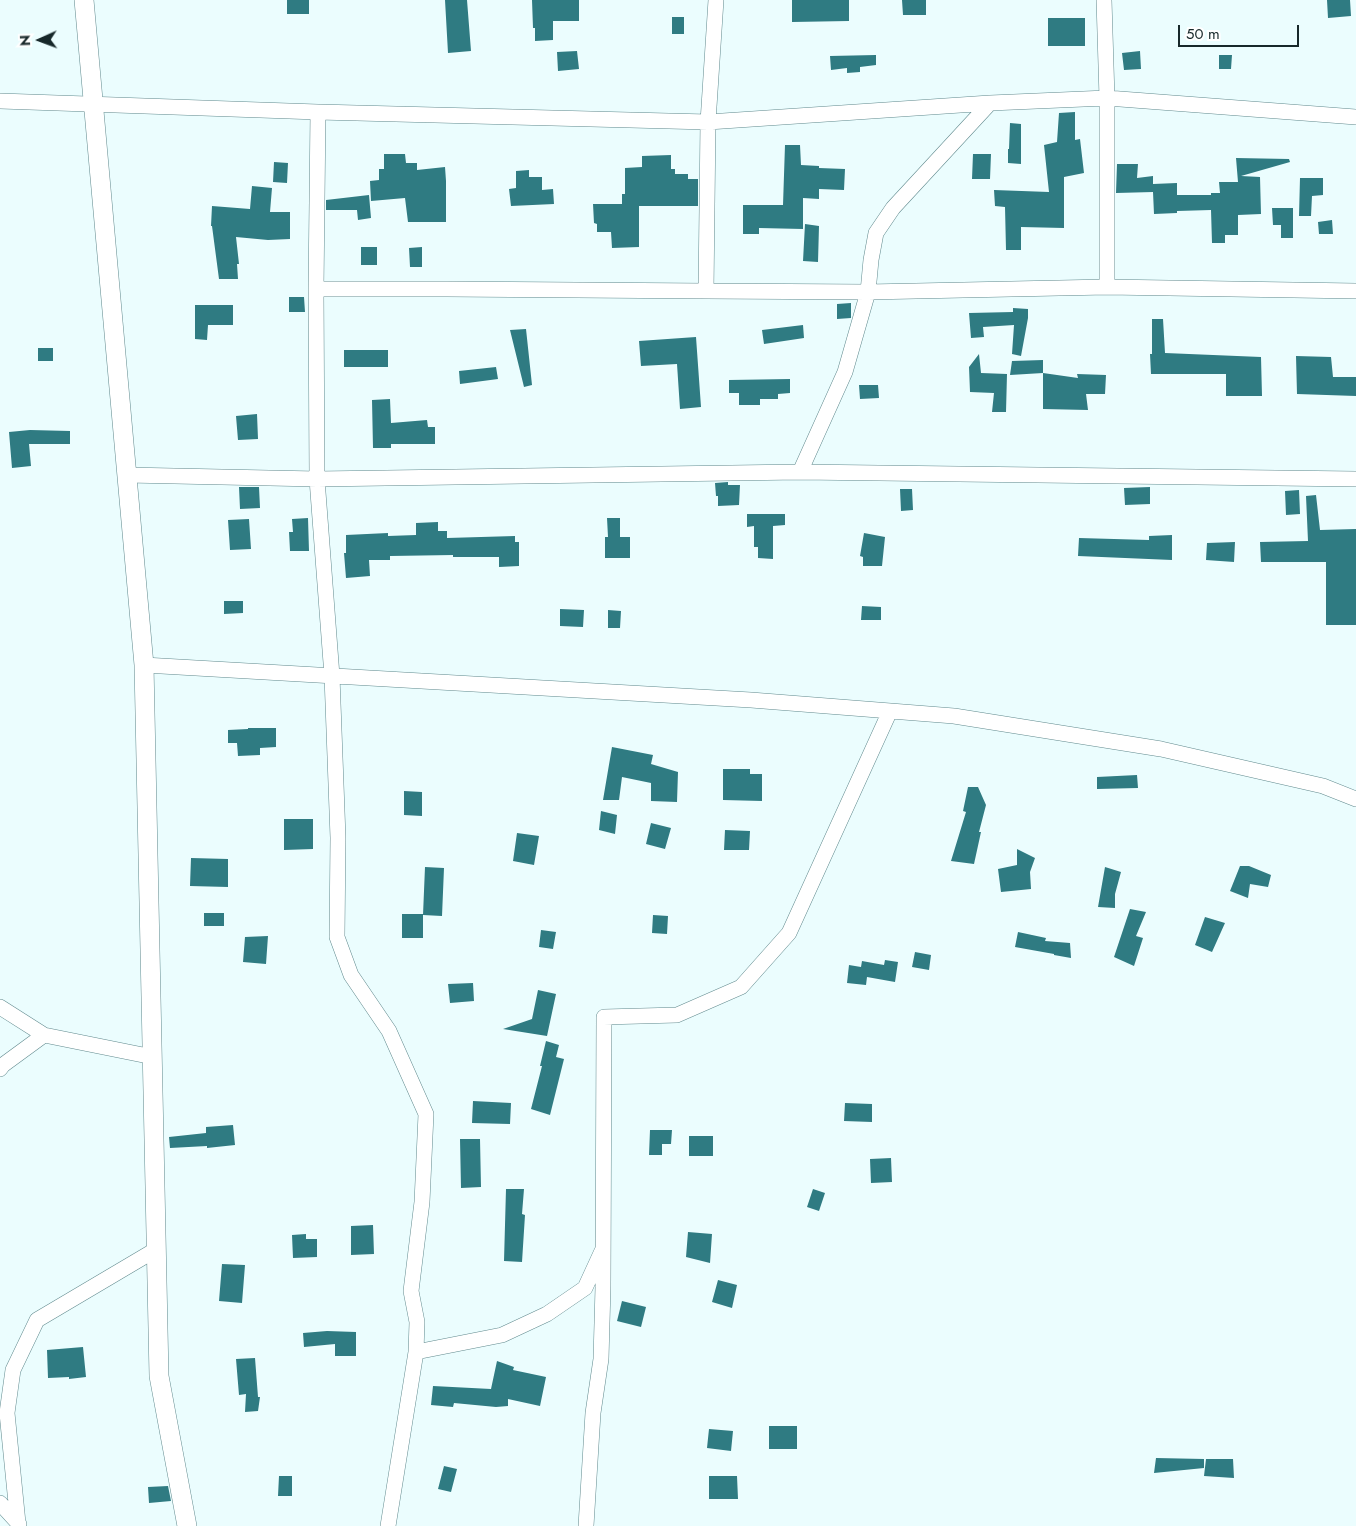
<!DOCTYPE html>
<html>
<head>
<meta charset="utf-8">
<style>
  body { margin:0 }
  #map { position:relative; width:1356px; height:1526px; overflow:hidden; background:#ebfdfe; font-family:Jost,sans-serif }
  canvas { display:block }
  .north { position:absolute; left:15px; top:15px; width:50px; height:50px; -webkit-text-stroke:4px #fff; paint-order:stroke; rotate:268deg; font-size:14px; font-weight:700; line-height:20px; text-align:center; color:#17282a }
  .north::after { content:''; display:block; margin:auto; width:18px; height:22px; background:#17282a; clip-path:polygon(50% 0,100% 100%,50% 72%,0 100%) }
  .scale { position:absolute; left:1178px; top:25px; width:121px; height:22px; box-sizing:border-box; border:2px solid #17282a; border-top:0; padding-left:6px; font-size:15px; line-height:18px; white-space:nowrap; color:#17282a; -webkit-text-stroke:4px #fff; paint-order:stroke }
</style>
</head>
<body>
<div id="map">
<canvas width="1356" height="1526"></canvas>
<div class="north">N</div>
<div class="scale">50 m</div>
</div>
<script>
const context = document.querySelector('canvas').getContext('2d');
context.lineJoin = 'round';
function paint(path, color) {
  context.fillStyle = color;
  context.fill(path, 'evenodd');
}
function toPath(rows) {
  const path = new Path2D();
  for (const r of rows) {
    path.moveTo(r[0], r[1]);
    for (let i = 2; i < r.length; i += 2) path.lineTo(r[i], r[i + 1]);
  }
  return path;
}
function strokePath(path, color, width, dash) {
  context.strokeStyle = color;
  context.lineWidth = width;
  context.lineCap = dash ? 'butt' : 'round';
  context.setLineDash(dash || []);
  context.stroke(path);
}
paint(toPath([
  [287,0,309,0,309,14,287,14],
  [445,0,467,0,471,51,448,53],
  [532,0,579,0,579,21,553,21,553,40,535,41,535,28,533,28],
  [792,0,849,0,849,21,792,22],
  [902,0,926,0,926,15,903,15],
  [1327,0,1350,0,1351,16,1328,18],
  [672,17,684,17,684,34,672,34],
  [1048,18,1085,18,1085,46,1048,46],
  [577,51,579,69,558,71,557,52],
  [1140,51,1141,69,1124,70,1122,53],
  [876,55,876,65,860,67,860,72,847,73,847,68,831,70,830,56],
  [1219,55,1232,55,1231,69,1219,69],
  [1075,112,1075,140,1080,139,1084,173,1064,177,1064,228,1021,227,1021,250,1006,250,1005,207,995,206,994,190,1049,192,1044,145,1057,142,1059,113],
  [1010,123,1021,124,1021,164,1008,163,1008,149,1009,149],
  [785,145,800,145,801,165,819,166,819,168,845,169,844,190,819,189,819,199,803,198,803,229,759,228,759,234,743,234,743,205,783,205],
  [384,154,405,154,406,163,417,163,417,170,445,167,446,181,446,222,408,222,405,198,371,201,370,181,379,180,379,169,384,169],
  [973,154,991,154,990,179,972,179],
  [671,155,671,169,675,169,675,174,688,174,688,179,698,179,698,206,639,206,639,247,612,248,611,232,597,232,597,224,594,223,593,204,622,204,622,194,625,194,625,168,642,167,642,156],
  [1236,158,1289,159,1290,162,1241,176,1260,177,1261,214,1238,215,1238,235,1225,235,1225,243,1212,243,1211,210,1177,211,1177,213,1154,214,1153,192,1116,193,1117,164,1138,164,1137,178,1153,176,1153,184,1177,183,1177,195,1211,195,1211,193,1220,193,1219,182,1238,182],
  [274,162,288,163,287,183,273,182],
  [529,170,529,177,542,177,542,190,553,189,554,204,511,206,509,189,516,188,516,171],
  [1300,178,1323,178,1323,195,1312,196,1311,216,1299,216],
  [252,186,272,188,270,212,290,212,290,239,268,240,236,237,239,264,237,264,238,279,219,279,212,226,211,226,212,206,250,209],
  [369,195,371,218,358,220,357,210,326,210,326,200],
  [1272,208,1293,208,1293,238,1281,238,1281,225,1273,225],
  [1332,220,1333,234,1319,234,1318,222],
  [805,224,819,226,818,262,803,261],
  [361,247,377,247,377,265,361,265],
  [422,247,422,267,410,267,409,248],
  [289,297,304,297,305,312,289,312],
  [851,303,851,318,837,319,837,304],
  [195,305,233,305,233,325,208,325,207,340,195,339],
  [1013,308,1028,309,1028,318,1021,356,1012,354,1014,325,983,327,984,337,971,338,969,313,1013,312],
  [1152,319,1163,319,1165,353,1261,357,1262,396,1226,396,1226,374,1151,374,1150,354,1152,354],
  [803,325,804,338,764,344,762,330],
  [526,329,532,385,524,387,510,330],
  [696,337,701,407,680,409,677,364,641,366,639,341],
  [38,348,53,348,53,361,38,361],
  [344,350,388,350,388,367,344,367],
  [979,354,981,373,1007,374,1006,412,992,412,994,393,970,392,969,367],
  [1296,356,1331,357,1333,377,1356,377,1356,396,1297,394],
  [1043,360,1043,373,1010,375,1012,361],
  [496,367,498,379,460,384,459,371],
  [1043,373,1078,378,1077,374,1106,375,1105,394,1086,394,1088,410,1043,409],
  [790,379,790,393,778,394,778,399,760,399,760,405,739,405,739,393,729,393,729,380],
  [859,385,878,385,879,398,860,399],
  [390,399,391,423,427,420,428,427,435,427,435,444,391,444,391,448,373,448,372,400],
  [257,414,258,439,238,440,236,416],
  [30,430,70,431,70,444,29,444,31,466,12,468,9,432],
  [728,482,728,485,740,485,739,505,718,506,718,496,716,496,715,483],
  [239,487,259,487,260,508,240,509],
  [1150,487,1150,504,1125,505,1124,488],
  [900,489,912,489,913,510,901,511],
  [1299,490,1300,514,1286,515,1285,491],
  [1316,495,1320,530,1356,529,1356,625,1326,625,1326,562,1261,562,1260,542,1308,541,1306,496],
  [747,514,785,514,785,525,773,526,773,559,758,558,758,547,754,547,754,526,747,527],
  [308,518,309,551,290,551,289,532,293,532,292,519],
  [607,518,620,518,620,537,630,537,630,558,605,558,605,537,608,537],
  [249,519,251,549,230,550,228,520],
  [438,522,438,531,447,531,447,538,515,536,515,542,519,542,519,566,499,567,499,557,453,557,453,555,390,556,390,560,369,560,370,576,346,578,344,553,346,553,346,535,388,533,388,536,416,535,416,523],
  [864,533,885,537,882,566,863,566,863,557,860,556],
  [1172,535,1172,560,1078,556,1079,538,1149,540,1149,536],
  [1235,542,1234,562,1206,560,1207,543],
  [224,601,243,601,243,613,224,614],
  [862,606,881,607,881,620,861,620],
  [560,609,584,610,583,627,560,626],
  [608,610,621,611,620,628,608,628],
  [248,728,276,728,276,747,260,748,260,755,238,756,237,743,228,743,228,730,248,729],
  [612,747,653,755,651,764,678,772,677,802,651,801,651,783,622,777,619,800,603,800],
  [723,769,750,769,750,774,762,774,762,801,723,800],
  [1137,775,1138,788,1097,789,1097,777],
  [968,787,978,787,986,805,979,832,981,832,974,864,951,861,966,812,963,811],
  [404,791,422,792,422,816,404,815],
  [601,811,617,815,615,834,599,830],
  [284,819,313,819,313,849,284,850],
  [651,823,671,828,665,849,646,844],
  [725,830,750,831,749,850,724,850],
  [517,833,539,836,534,865,513,861],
  [1017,849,1035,858,1030,872,1031,889,1001,892,998,869,1017,865],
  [191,858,228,859,228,887,190,886],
  [1240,866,1249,866,1271,875,1268,887,1250,884,1248,898,1230,891],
  [425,867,444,868,442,916,423,915],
  [1105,867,1121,872,1115,894,1115,908,1098,907],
  [1130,909,1146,912,1136,936,1143,938,1134,966,1114,957],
  [204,913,224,913,224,926,204,926],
  [402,914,423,914,423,938,402,938],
  [653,915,668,916,667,934,652,933],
  [1205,917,1225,923,1212,952,1195,945],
  [541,930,556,932,553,949,539,947],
  [1018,932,1046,938,1045,941,1070,943,1071,958,1054,955,1054,954,1015,947],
  [268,936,266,964,243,962,245,937],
  [915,952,931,955,929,970,912,967],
  [885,960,898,962,895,982,867,977,866,985,847,983,849,965,861,967,862,961,884,965],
  [473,983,474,1001,450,1003,448,984],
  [538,990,556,994,547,1036,503,1029,532,1019],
  [546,1041,559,1045,556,1057,564,1059,550,1115,531,1109,542,1066,540,1066],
  [473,1101,511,1103,510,1124,472,1123],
  [845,1103,872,1104,872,1122,844,1121],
  [233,1125,235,1145,207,1148,207,1146,170,1148,169,1137,206,1133,206,1127],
  [650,1130,672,1130,671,1144,662,1144,662,1155,649,1155],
  [689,1136,713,1136,713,1156,689,1156],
  [460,1139,480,1139,481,1187,461,1188],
  [891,1158,892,1182,871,1183,870,1159],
  [506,1189,524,1189,522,1214,525,1215,522,1262,504,1261],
  [813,1189,825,1193,819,1211,807,1207],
  [373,1225,374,1254,351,1255,351,1226],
  [688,1232,712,1234,710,1263,686,1257],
  [306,1234,306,1239,317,1239,317,1257,293,1258,292,1235],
  [222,1264,245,1265,242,1303,219,1301],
  [718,1280,737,1285,732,1308,712,1302],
  [622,1301,646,1307,641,1327,617,1321],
  [327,1331,356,1332,356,1356,335,1356,335,1344,304,1347,303,1333],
  [83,1347,86,1377,69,1379,69,1377,48,1378,47,1350],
  [255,1358,258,1397,260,1397,258,1411,245,1412,246,1394,239,1395,236,1359],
  [497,1361,514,1367,513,1370,546,1377,540,1406,508,1399,508,1406,496,1407,454,1403,453,1407,431,1405,433,1386,491,1389],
  [769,1426,797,1426,797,1449,769,1449],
  [709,1429,733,1431,731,1451,707,1448],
  [1156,1458,1204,1459,1204,1468,1154,1473],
  [1206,1459,1233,1459,1234,1478,1204,1476],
  [444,1466,457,1469,451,1492,438,1489],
  [279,1476,292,1476,292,1496,278,1496],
  [709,1476,737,1476,738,1499,709,1499],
  [168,1486,171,1501,149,1503,148,1487]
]), '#2f7b82');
const minor = toPath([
  [716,0,708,122,706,291,868,292,1107,287],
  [1104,0,1107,98,1107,287,1356,291],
  [0,101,318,112,708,122,990,103,1107,98,1356,117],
  [318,112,316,289,317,479,332,676,338,838,337,937,351,975,389,1031,426,1114,422,1202,411,1291,417,1322,416,1352,388,1526],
  [316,289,447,289,706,291],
  [800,472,845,372,868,292,871,260,876,233,893,208,990,103],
  [127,475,317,479,800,472,1356,479],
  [144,665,751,700,954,716,1161,749,1323,786,1356,799],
  [0,1007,44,1035],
  [0,1069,3,1065,44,1035,153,1057],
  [416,1352,502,1335,547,1314,585,1288,602,1251],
  [0,1503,19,1524],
  [18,1523,7,1413,13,1370,37,1320,157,1249],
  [586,1526,593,1413,601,1359,603,1287,604,1017,677,1015,741,987,789,933,890,711]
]);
const tertiary = toPath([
  [84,0,144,665,159,1376,187,1526]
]);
strokePath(minor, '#618a8e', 16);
strokePath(tertiary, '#618a8e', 20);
strokePath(minor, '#fff', 15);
strokePath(tertiary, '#fff', 19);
</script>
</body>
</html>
